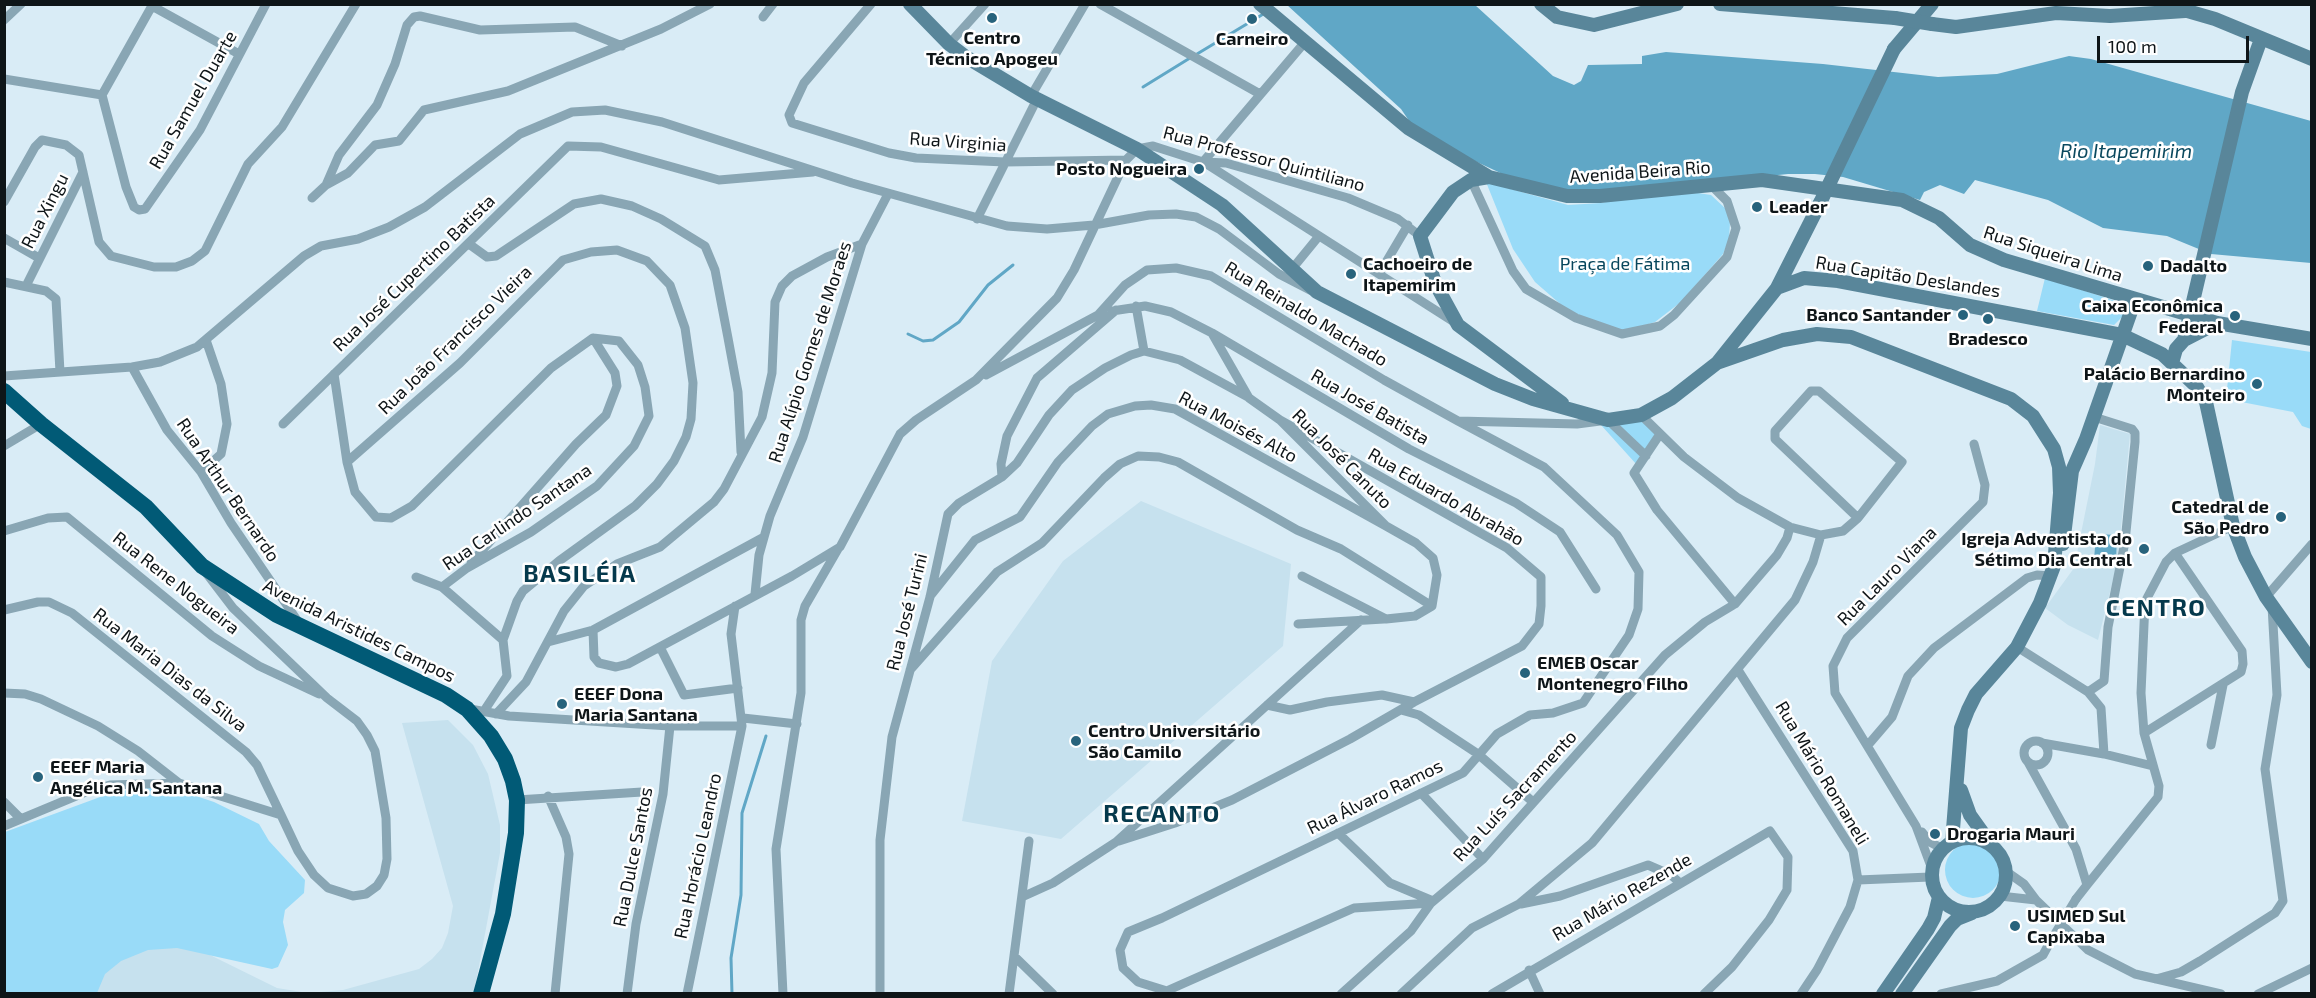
<!DOCTYPE html>
<html>
<head>
<meta charset="utf-8">
<style>
  body { margin:0 }
  #map { position:relative; width:2316px; height:998px; overflow:hidden; background:#d9ecf6; font-family:"Exo 2",sans-serif }
  canvas { display:block }
  .frame { position:absolute; inset:0; border:6px solid #0e1518; pointer-events:none }
  .scale { position:absolute; left:2097px; top:36px; width:152px; height:27px; box-sizing:border-box; border:3px solid #0e1518; border-top:0; padding-left:8px; font-size:18px; line-height:21px; white-space:nowrap; color:#0e1518; -webkit-text-stroke:4px #fff; paint-order:stroke }
</style>
</head>
<body>
<div id="map">
<canvas width="2316" height="998"></canvas>
<div class="frame"></div>
<div class="scale">100 m</div>
</div>
<script>
const context = document.querySelector('canvas').getContext('2d');
context.lineJoin = 'round';
function paint(path, color) {
  context.fillStyle = color;
  context.fill(path, 'evenodd');
}
function toPath(rows) {
  const path = new Path2D();
  for (const r of rows) {
    if (r.length === 3) {
      path.moveTo(r[0] + r[2], r[1]);
      path.arc(r[0], r[1], r[2], 0, 2 * Math.PI);
      continue;
    }
    path.moveTo(r[0], r[1]);
    for (let i = 2; i < r.length; i += 2) path.lineTo(r[i], r[i + 1]);
  }
  return path;
}
function strokePath(path, color, width, dash) {
  context.strokeStyle = color;
  context.lineWidth = width;
  context.lineCap = dash ? 'butt' : 'round';
  context.setLineDash(dash || []);
  context.stroke(path);
}
function label(font, color, halo, rows, align = 'center') {
  context.font = font + ' "Exo 2",sans-serif';
  context.lineWidth = 5;
  context.setLineDash([]);
  context.textBaseline = 'middle';
  context.strokeStyle = halo;
  context.fillStyle = color;
  for (const [text, x, y, turn = 0] of rows) {
    context.save();
    context.translate(x, y);
    context.rotate((+turn || 0) * Math.PI / 180);
    context.textAlign = isNaN(turn) ? turn : align;
    if (halo) context.strokeText(text, 0, 0);
    context.fillText(text, 0, 0);
    context.restore();
  }
}
paint(toPath([
  [2100,425,2130,434,2118,560,2098,640,2068,625,2045,608,2074,568,2095,464],
  [1141,501,1291,564,1283,646,1061,839,962,821,992,661,1063,561],
  [448,720,473,745,488,774,500,825,500,853,474,993,89,994,123,942,148,937,206,953,277,988,308,993,343,990,419,969,432,959,442,948,448,933,453,906,402,723]
]), '#c6e1ee');
paint(toPath([
  [1486,182,1568,205,1601,203,1631,196,1698,193,1711,195,1726,209,1730,222,1729,240,1723,254,1681,302,1655,322,1620,333,1566,309,1535,282,1513,249],
  [2045,278,2122,303,2123,316,2114,325,2037,311],
  [2232,340,2311,352,2311,429,2302,426,2293,412,2226,399],
  [1641,420,1656,435,1637,465,1601,425],
  [140,788,172,788,214,802,259,824,269,841,305,880,304,893,285,910,283,922,288,945,278,967,272,969,177,948,148,950,121,961,105,974,97,993,5,994,5,832,111,793],
  [1973,870,28]
]), '#99dbf8');
paint(toPath([
  [1287,5,1475,5,1553,76,1574,85,1581,81,1588,65,1642,64,1642,56,1666,52,1823,64,1938,77,1997,74,2069,56,2091,59,2311,121,2311,263,2211,254,2167,236,2103,228,2048,200,1975,180,1964,194,1940,185,1924,192,1920,200,1843,177,1815,174,1788,174,1660,187,1574,191,1509,177,1449,149,1414,128,1401,109],
  [2096,534,2117,535,2116,562,2094,560]
]), '#60a7c6');
strokePath(toPath([
  [1197,54,1265,13],
  [1143,87,1190,58],
  [908,334,923,341,933,340,959,322,988,285,1013,265],
  [732,994,731,958,741,895,742,813,766,736]
]), '#60a7c6', 3);
strokePath(toPath([
  [871,4,804,83,789,115,792,123,889,153,916,158,1005,162,1126,160],
  [1100,4,1260,94],
  [152,6,239,54],
  [763,17,773,4],
  [4,20,21,4],
  [949,44,985,4],
  [4,79,102,95],
  [102,95,126,187,134,207,139,210,145,209,200,130,266,4],
  [102,95,153,4],
  [1031,96,1085,4],
  [1203,162,1305,42],
  [1205,163,1454,322],
  [1471,180,1513,271,1526,289,1576,318,1622,334,1660,326,1674,315,1727,257,1736,228,1727,201,1712,186],
  [326,185,339,155,377,105,395,64,407,25,414,17,420,16,480,30,575,27,622,46],
  [312,198,326,185,348,173,375,145,399,141,424,110,508,91,661,29,710,4],
  [4,202,35,147,42,140,66,145,79,155,99,242,111,256,154,267,176,267,192,261,205,251,248,164,282,127,356,4],
  [977,219,1037,99],
  [4,238,39,258],
  [469,244,487,257,496,256,574,204,601,199,632,206,661,219,705,246,715,270,728,338,738,392,741,452],
  [1292,269,1319,236],
  [1379,274,1408,225],
  [4,282,46,291,56,299,60,372],
  [26,286,83,172],
  [1136,306,1144,351],
  [1112,311,1145,306,1171,312,1212,333,1409,449,1516,503,1560,532,1596,589],
  [1213,335,1249,398,1280,420,1386,526,1416,543,1433,558,1437,575,1432,606,1415,616,1386,619,1302,576],
  [132,367,167,430,201,472,231,523,299,623],
  [334,374,347,462,355,492,376,517,391,518,412,506,551,368,593,338],
  [986,375,1098,315,1125,285,1147,270,1176,268,1211,276,1384,380,1458,421,1577,424,1608,420,1646,456],
  [4,376,132,367,160,362,197,347,304,256,321,246,358,239,389,227,425,207,520,134,572,112,605,110,662,122,852,183,1007,226,1047,229,1094,225,1149,215,1176,214,1196,217,1219,229,1279,274,1310,290],
  [1641,415,1684,457,1738,498,1790,527,1821,535,1843,531,1858,518,1902,462,1819,391,1811,391,1775,431,1775,439,1858,518],
  [283,424,568,146,601,147,719,180,813,172],
  [1660,434,1634,473,1657,510,1735,604],
  [4,446,41,424],
  [347,462,460,363,563,260,591,252,617,250,647,261,670,285,685,328,693,383,691,419,686,437,674,461,657,484,635,506,559,561,523,591,517,601,503,640],
  [201,472,221,454,227,424,221,384,206,340],
  [1002,477,1017,463,1049,415,1072,390,1105,368,1131,355,1144,351,1180,360,1248,397],
  [4,531,48,518,67,517,212,636,259,666,319,694],
  [471,563,576,444,606,415,617,386,615,373,593,338],
  [416,577,442,587,503,640,507,676,484,711],
  [442,587,467,568,531,532,597,486,634,446,649,416,645,387,638,365,619,341,593,338],
  [755,594,759,555,770,516,803,437,862,244,888,194],
  [931,595,975,540,1020,517,1058,462,1092,426,1108,414,1135,406,1151,405,1175,409,1386,526],
  [2266,597,2312,544],
  [4,610,38,602,49,602,72,613,246,752,257,765,281,815],
  [1298,624,1384,619],
  [593,630,594,657,599,663,616,667,628,664,792,576,840,547,900,434,916,420,976,380,1057,298,1074,270,1126,160,1137,149,1153,146,1203,162,1226,163,1348,198,1398,219,1420,236],
  [548,642,593,630,764,537],
  [660,647,684,695,738,688],
  [2017,647,2088,692,2101,708,2104,754],
  [910,670,997,572,1042,543,1104,478,1120,464,1138,456,1159,457,1178,462,1297,530,1341,549,1432,606],
  [1738,670,1853,851,1858,880,1850,907,1817,970,1801,994],
  [2088,692,2104,681,2108,627,2125,542,2135,442,2135,433,2132,429,2094,417],
  [4,693,25,694,41,699,98,726,138,751,179,783],
  [1267,705,1290,710,1327,702,1382,695,1414,702,1522,646,1539,624,1541,606,1541,577,1507,548,1280,420],
  [470,709,509,716,670,726,742,726],
  [1401,710,1419,715,1478,754,1533,802],
  [496,714,526,682,564,611,584,586,617,564,660,547,714,502,724,489,762,417,772,373,775,302,782,286,792,276,827,257,862,244],
  [743,718,797,724],
  [2144,733,2241,672,2243,664,2242,651,2175,553],
  [2036,753,12],
  [2042,743,2104,754,2153,766],
  [1868,745,1892,717,1908,676,1934,648,2027,578,2037,575,2051,576],
  [2211,745,2223,685],
  [2028,762,2076,849,2087,885,2076,899],
  [1421,793,1483,859],
  [548,796,566,837,569,854,555,994],
  [517,800,642,792],
  [4,802,20,818],
  [4,826,88,791,110,785,179,783,281,815,298,851,314,875,328,888,353,896,366,894,377,886,384,875,387,859,386,818,375,751,367,735,357,721,327,698,233,608,207,574],
  [1922,832,1930,842,1943,849],
  [1338,833,1390,883,1433,901],
  [1119,841,1175,823,1232,800,1350,739,1414,702],
  [1932,869,1916,826,1835,693,1833,666,1847,638,1983,502,1985,485,1974,444],
  [2007,872,2024,884,2036,900,2088,950,2135,974,2221,994],
  [1858,880,1930,877],
  [2087,885,2158,797,2159,786,2144,733,2141,693,2145,602,2166,562,2175,553,2233,526],
  [2000,896,2036,900],
  [1022,897,1053,883,1116,842,1361,620],
  [1521,904,1560,896,1648,865,1671,875,1680,883],
  [1015,957,1053,994],
  [1529,970,1540,994],
  [2156,979,2181,972,2200,961,2275,913,2283,901,2265,769,2277,695,2272,606],
  [1167,991,1138,982,1123,968,1120,950,1128,932,1162,918,1463,773,1497,734,1530,715,1553,713,1583,703,1629,635,1638,609,1639,572,1617,535,1544,467,1458,421],
  [1162,993,1354,908,1431,903,1483,859,1665,655,1705,622,1735,604,1777,555,1787,538,1790,527],
  [627,994,636,924,663,794,670,726],
  [687,994,742,726,731,634,735,606],
  [783,994,776,849,801,693,801,620,805,606,838,549],
  [880,994,880,840,892,737,930,597,948,514,959,503,1002,477,1001,464,1007,436,1037,378,1116,310],
  [1009,994,1029,841],
  [1341,994,1411,931,1431,903],
  [1401,994,1472,928,1519,904,1592,843,1795,600,1813,562,1821,535],
  [1492,994,1770,831,1788,857,1787,890,1769,920,1732,967,1704,994],
  [1941,994,1997,981,2043,955,2050,942],
  [2258,994,2312,968]
]), '#89a6b4', 9);
strokePath(toPath([
  [910,4,949,44,966,57,1031,96,1137,149,1222,205,1317,292,1495,384,1533,399,1608,420,1641,415,1672,398,1717,363,1777,288,1820,203],
  [1260,4,1408,128,1489,177,1567,196,1600,196,1762,180,1902,200,1939,218,1970,245,2004,260,2217,323,2312,339],
  [1541,4,1557,17,1594,25,1677,4],
  [1720,4,1895,18],
  [2177,8,2215,19,2312,59],
  [1932,24,1956,27,2056,13,2110,16,2185,11],
  [1894,49,1932,4],
  [1489,177,1471,180,1453,192,1420,236,1435,283,1458,325,1562,403],
  [1777,288,1804,278,1838,281,2122,335,2162,354,2197,387,2206,402,2233,526,2245,557,2266,597,2312,662],
  [2184,340,2242,92,2261,39],
  [1717,363,1783,340,1817,334,1851,337,2011,399,2033,416,2054,449,2059,467,2060,493,2054,566,2040,603,2017,647,1976,694,1968,710,1961,728,1952,842],
  [2172,363,2176,349,2184,340,2217,323],
  [2063,544,2072,471,2086,439,2135,300],
  [1961,790,1970,815,1990,843],
  [1969,875,37],
  [1883,994,1928,929,1934,918,1939,897],
  [1902,994,1950,926,1957,919,1972,913]
]), '#59869a', 14);
strokePath(toPath([
  [4,391,41,424,146,507,202,566,277,615,446,695,467,709,491,736,505,759,513,781,517,800,516,833,503,914,481,994]
]), '#015a76', 16);
strokePath(toPath([
  [2050,942,2076,899]
]), '#89a6b4', 9);
strokePath(toPath([
  [1895,18,1932,24],
  [1820,203,1894,49]
]), '#59869a', 14);
for (const [x, y, r, color] of [
  [992,18,6,"#28637c"],
  [1252,19,6,"#28637c"],
  [1199,169,6,"#28637c"],
  [1757,207,6,"#28637c"],
  [2148,266,6,"#28637c"],
  [1351,274,6,"#28637c"],
  [1963,315,6,"#28637c"],
  [2235,316,6,"#28637c"],
  [1988,319,6,"#28637c"],
  [2257,384,6,"#28637c"],
  [2281,517,6,"#28637c"],
  [2144,549,6,"#28637c"],
  [1525,673,6,"#28637c"],
  [562,704,6,"#28637c"],
  [1076,741,6,"#28637c"],
  [38,777,6,"#28637c"],
  [1935,834,6,"#28637c"],
  [2015,926,6,"#28637c"]
]) {
  const dot = new Path2D();
  dot.arc(x, y, r, 0, 2 * Math.PI);
  context.fillStyle = color;
  context.fill(dot);
  strokePath(dot, '#fff', 2);
}
label('bold 18px', '#0e1518', '#fff', [
  ["Centro",992,38,"center"],
  ["Técnico Apogeu",992,59,"center"],
  ["Carneiro",1252,39,"center"],
  ["Posto Nogueira",1187,169,"right"],
  ["Leader",1769,207],
  ["Cachoeiro de",1363,264],
  ["Itapemirim",1363,285],
  ["Dadalto",2160,266],
  ["Caixa Econômica",2223,306,"right"],
  ["Federal",2223,327,"right"],
  ["Banco Santander",1951,315,"right"],
  ["Bradesco",1988,339,"center"],
  ["Palácio Bernardino",2245,374,"right"],
  ["Monteiro",2245,395,"right"],
  ["Catedral de",2269,507,"right"],
  ["São Pedro",2269,528,"right"],
  ["Igreja Adventista do",2132,539,"right"],
  ["Sétimo Dia Central",2132,560,"right"],
  ["EMEB Oscar",1537,663],
  ["Montenegro Filho",1537,684],
  ["EEEF Dona",574,694],
  ["Maria Santana",574,715],
  ["Centro Universitário",1088,731],
  ["São Camilo",1088,752],
  ["EEEF Maria",50,767],
  ["Angélica M. Santana",50,788],
  ["Drogaria Mauri",1947,834],
  ["USIMED Sul",2027,916],
  ["Capixaba",2027,937]
], 'left');
label('18px', '#0e1518', '#fff', [
  ["Rua Samuel Duarte",193,100,-60],
  ["Rua Virginia",958,142,4],
  ["Rua Professor Quintiliano",1264,159,15],
  ["Avenida Beira Rio",1640,172,-4],
  ["Rua Xingu",45,211,-63],
  ["Rua Siqueira Lima",2053,254,18],
  ["Rua José Cupertino Batista",414,273,-44],
  ["Rua Capitão Deslandes",1908,277,9],
  ["Rua Reinaldo Machado",1306,314,31],
  ["Rua João Francisco Vieira",455,340,-44],
  ["Rua Alípio Gomes de Moraes",810,352,-72],
  ["Rua José Batista",1370,407,30],
  ["Rua Moisés Alto",1238,427,28],
  ["Rua José Canuto",1342,459,45],
  ["Rua Arthur Bernardo",228,490,56],
  ["Rua Eduardo Abrahão",1446,497,30],
  ["Rua Carlindo Santana",517,517,-34],
  ["Rua Lauro Viana",1887,576,-45],
  ["Rua Rene Nogueira",176,583,38],
  ["Rua José Turini",907,612,-76],
  ["Avenida Aristides Campos",359,631,26],
  ["Rua Maria Dias da Silva",170,670,38],
  ["Rua Mário Romaneli",1822,773,59],
  ["Rua Luís Sacramento",1515,796,-47],
  ["Rua Álvaro Ramos",1375,797,-26],
  ["Rua Horácio Leandro",698,856,-78],
  ["Rua Dulce Santos",633,857,-79],
  ["Rua Mário Rezende",1622,897,-30]
]);
label('18px', '#07465c', '#fff', [
  ["Praça de Fátima",1625,264]
]);
label('italic 20px', '#0b495f', '#fff', [
  ["Rio Itapemirim",2126,151]
]);
context.letterSpacing = '1.5px';
label('bold 24px', '#05394c', '#fff', [
  ["BASILÉIA",580,574],
  ["CENTRO",2156,608],
  ["RECANTO",1162,814]
]);
context.letterSpacing = '0px';
</script>
</body>
</html>
